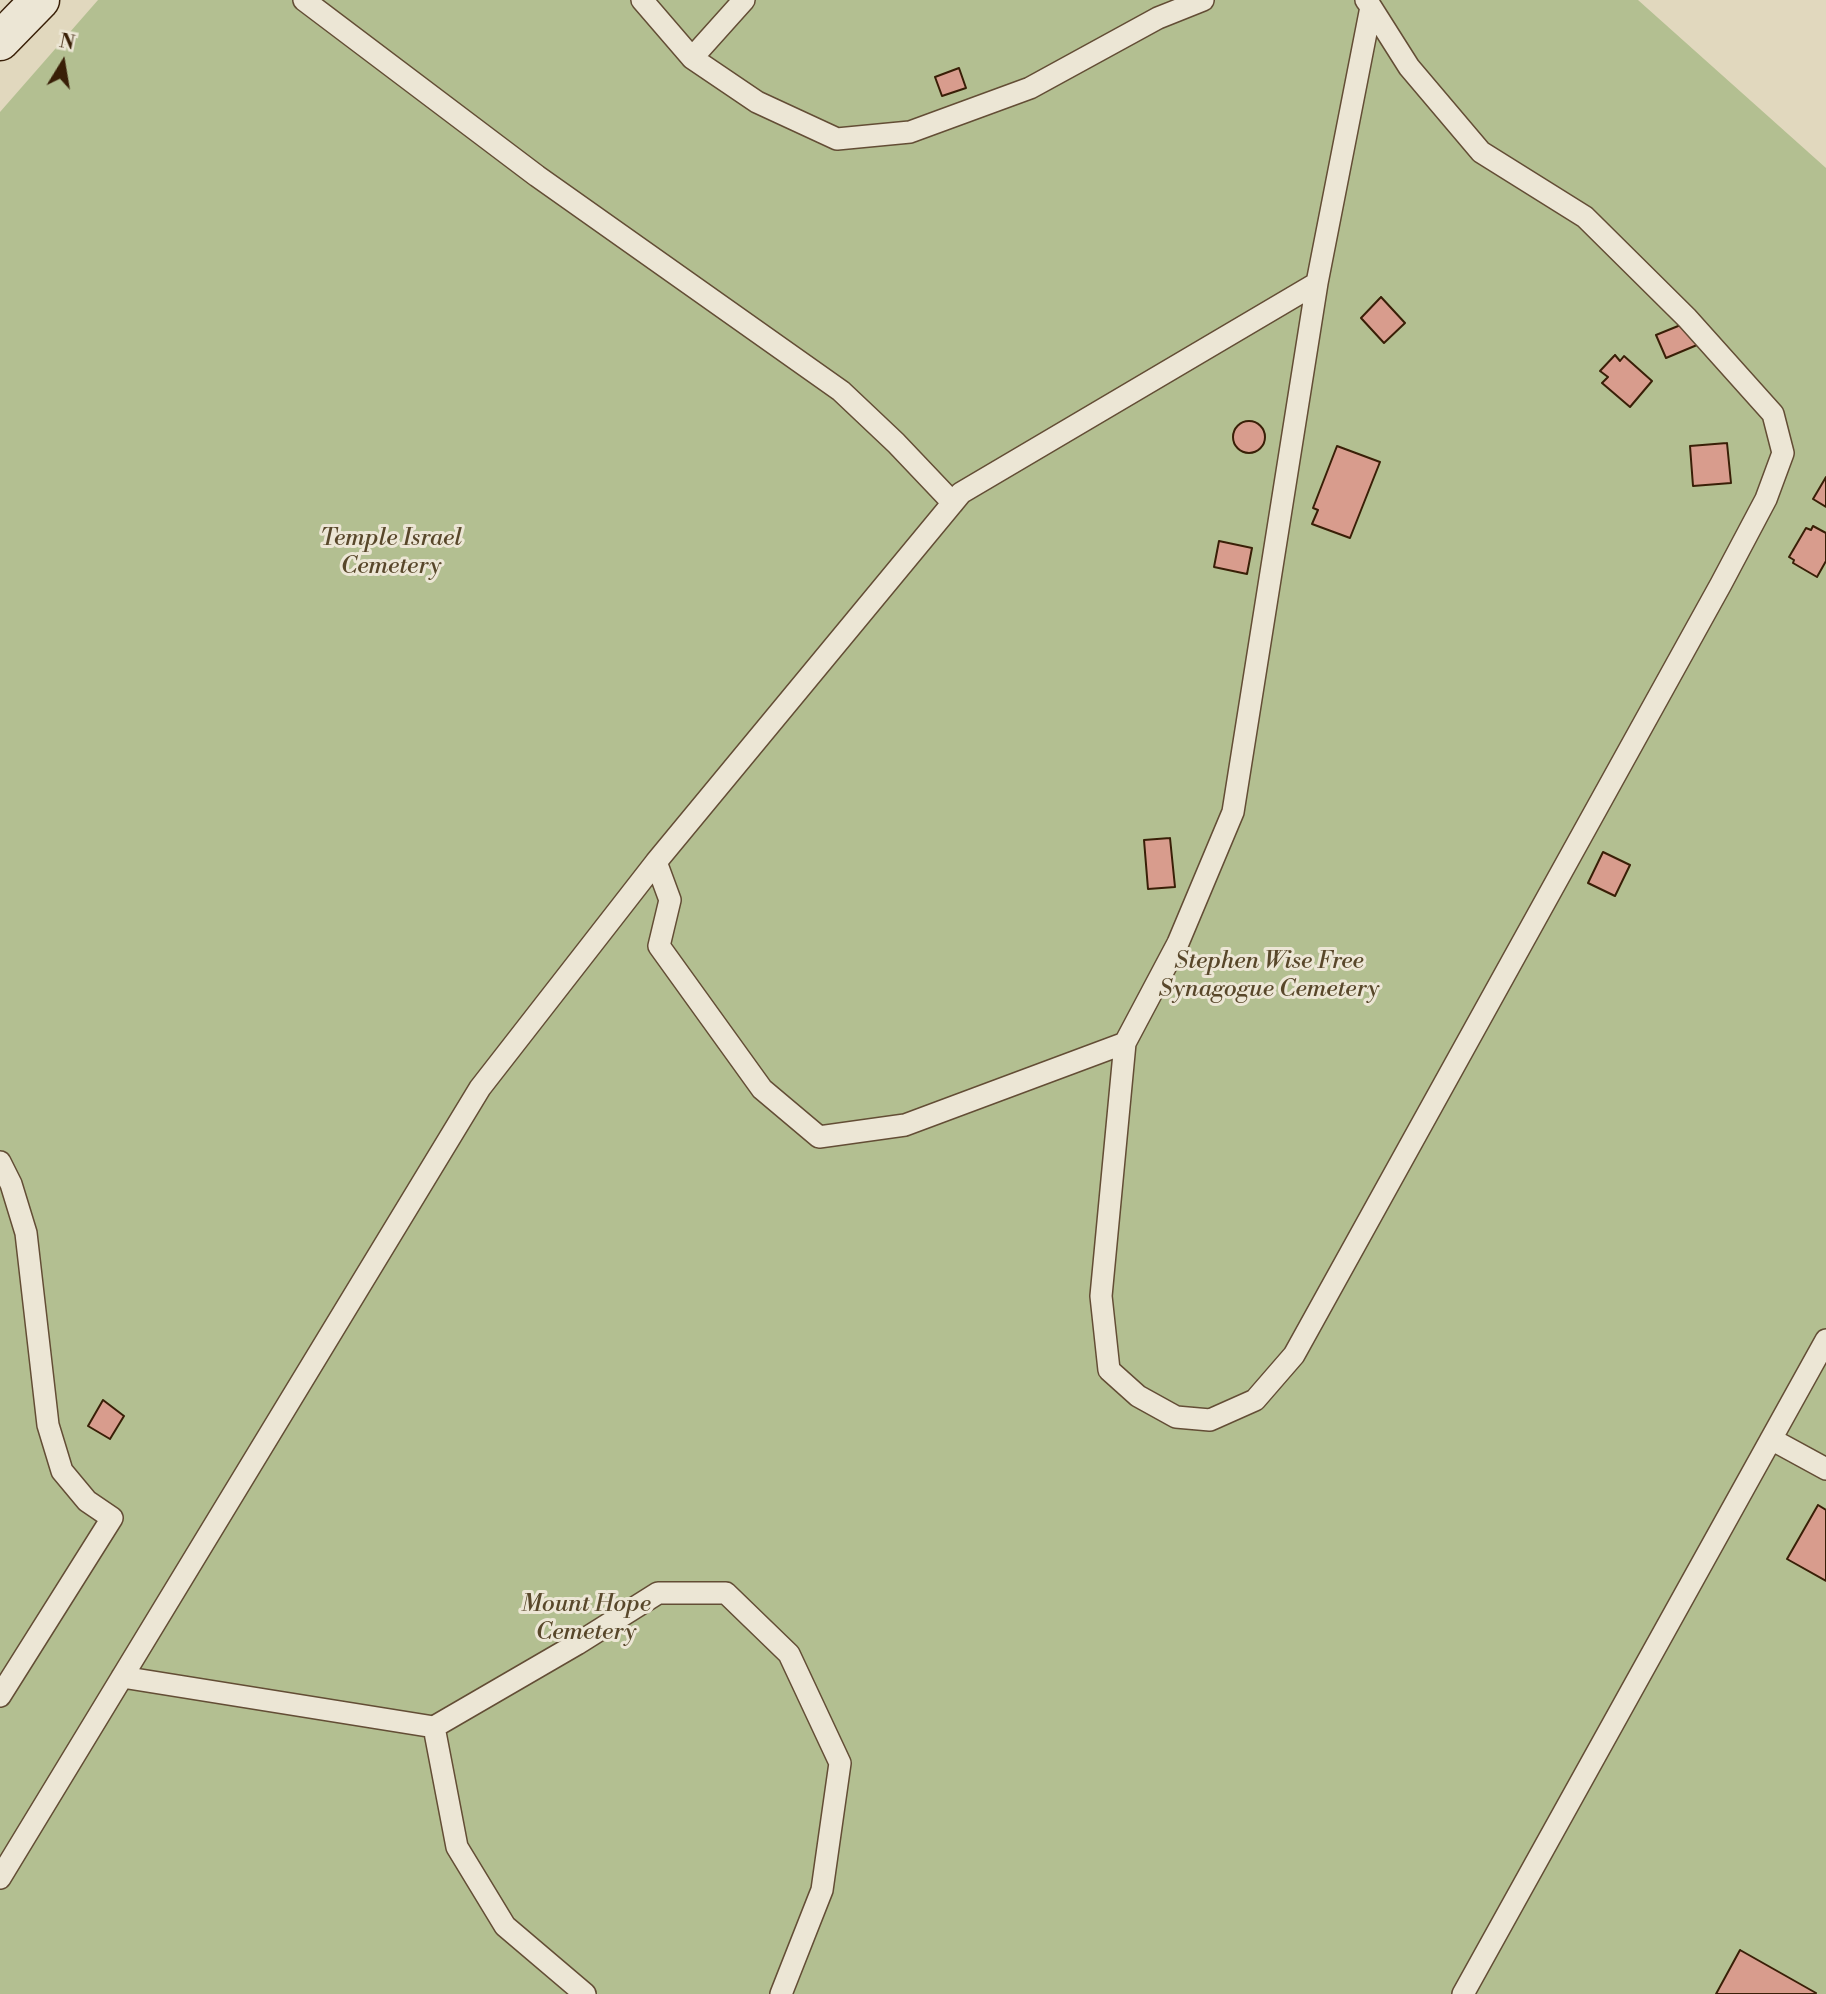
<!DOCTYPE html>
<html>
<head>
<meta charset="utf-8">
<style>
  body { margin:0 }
  #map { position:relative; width:1826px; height:1994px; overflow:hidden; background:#e1d8be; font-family:"Libre Bodoni",serif }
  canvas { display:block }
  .north { position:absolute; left:28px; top:28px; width:70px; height:70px; -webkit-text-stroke:5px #ece6d5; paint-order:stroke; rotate:11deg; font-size:19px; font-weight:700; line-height:28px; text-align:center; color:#391f07 }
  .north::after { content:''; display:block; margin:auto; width:24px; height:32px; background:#391f07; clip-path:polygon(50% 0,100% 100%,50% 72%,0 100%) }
</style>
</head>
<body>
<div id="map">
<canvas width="1826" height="1994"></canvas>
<div class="north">N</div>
</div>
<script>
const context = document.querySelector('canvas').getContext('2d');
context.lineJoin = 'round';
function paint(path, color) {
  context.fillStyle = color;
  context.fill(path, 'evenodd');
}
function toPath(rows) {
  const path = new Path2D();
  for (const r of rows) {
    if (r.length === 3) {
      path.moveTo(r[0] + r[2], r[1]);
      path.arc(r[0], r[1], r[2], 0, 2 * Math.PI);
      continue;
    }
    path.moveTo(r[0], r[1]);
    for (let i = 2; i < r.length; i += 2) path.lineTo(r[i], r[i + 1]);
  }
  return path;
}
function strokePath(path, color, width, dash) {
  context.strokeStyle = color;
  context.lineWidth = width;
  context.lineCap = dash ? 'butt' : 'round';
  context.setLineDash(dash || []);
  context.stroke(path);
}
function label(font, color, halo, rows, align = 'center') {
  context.font = font + ' "Libre Bodoni",serif';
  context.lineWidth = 6;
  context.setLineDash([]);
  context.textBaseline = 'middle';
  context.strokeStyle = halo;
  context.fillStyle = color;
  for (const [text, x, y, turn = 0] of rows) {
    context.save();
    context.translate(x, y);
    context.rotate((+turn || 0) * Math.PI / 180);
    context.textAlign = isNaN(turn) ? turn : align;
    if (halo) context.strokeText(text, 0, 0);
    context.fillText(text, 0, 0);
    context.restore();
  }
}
paint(toPath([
  [98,0,1638,0,1826,168,1826,1994,0,1994,0,112]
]), '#b3bf91');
const building = toPath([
  [959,68,966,88,942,96,935,77,959,68],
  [1381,297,1405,323,1384,343,1361,318,1381,297],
  [1688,322,1697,345,1666,358,1656,335,1688,322],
  [1615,355,1620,361,1624,356,1652,381,1630,407,1602,383,1608,377,1600,371,1615,355],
  [1249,437,16],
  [1727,443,1731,483,1693,486,1690,446,1727,443],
  [1337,446,1380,462,1350,538,1312,524,1318,510,1313,508,1337,446],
  [1826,477,1826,507,1813,499,1826,477],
  [1813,526,1826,533,1826,561,1817,577,1793,563,1794,560,1789,557,1806,528,1811,530,1813,526],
  [1219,541,1252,548,1247,574,1214,567,1219,541],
  [1170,838,1175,887,1148,889,1144,840,1170,838],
  [1603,852,1630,865,1615,896,1588,883,1603,852],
  [103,1400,124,1416,110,1439,88,1426,103,1400],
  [1818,1505,1826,1510,1826,1581,1787,1559,1818,1505],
  [1740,1950,1816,1993,1815,1994,1716,1994,1740,1950]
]);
paint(building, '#d89c8d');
strokePath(building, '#391f07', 2);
const lane = toPath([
  [304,0,537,176,841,391,896,443,953,503],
  [642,0,692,58,757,102,837,139,910,132,1030,88,1158,18,1203,0],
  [1366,0,1371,7,1409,67,1481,152,1585,217,1687,318,1773,414,1783,453,1766,499,1721,584,1294,1355,1255,1400,1210,1420,1176,1417,1138,1396,1109,1370,1101,1296,1125,1043,1178,943,1233,812,1317,283,1371,7],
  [692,58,744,0],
  [656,862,670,900,659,946,762,1089,819,1137,905,1125,1125,1043],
  [0,1162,11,1184,26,1233,48,1425,62,1471,87,1501,112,1518,0,1696],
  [1771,1439,1826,1469],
  [122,1677,434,1727,577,1644,658,1593,726,1593,789,1654,840,1763,822,1890,781,1994],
  [434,1727,457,1847,505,1926,585,1994],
  [0,1878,480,1088,656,862,961,493,1317,283],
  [1463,1994,1826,1340]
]);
const secondary = toPath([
  [0,41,40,0]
]);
strokePath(lane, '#634d35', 24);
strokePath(secondary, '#391f07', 41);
strokePath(lane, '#ece6d5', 21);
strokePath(secondary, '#ece6d5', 38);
label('italic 24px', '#58472a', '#ece6d5', [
  ["Temple Israel",391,539],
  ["Cemetery",391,567],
  ["Stephen Wise Free",1269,962],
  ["Synagogue Cemetery",1269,990],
  ["Mount Hope",586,1605],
  ["Cemetery",586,1633]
]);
</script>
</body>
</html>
